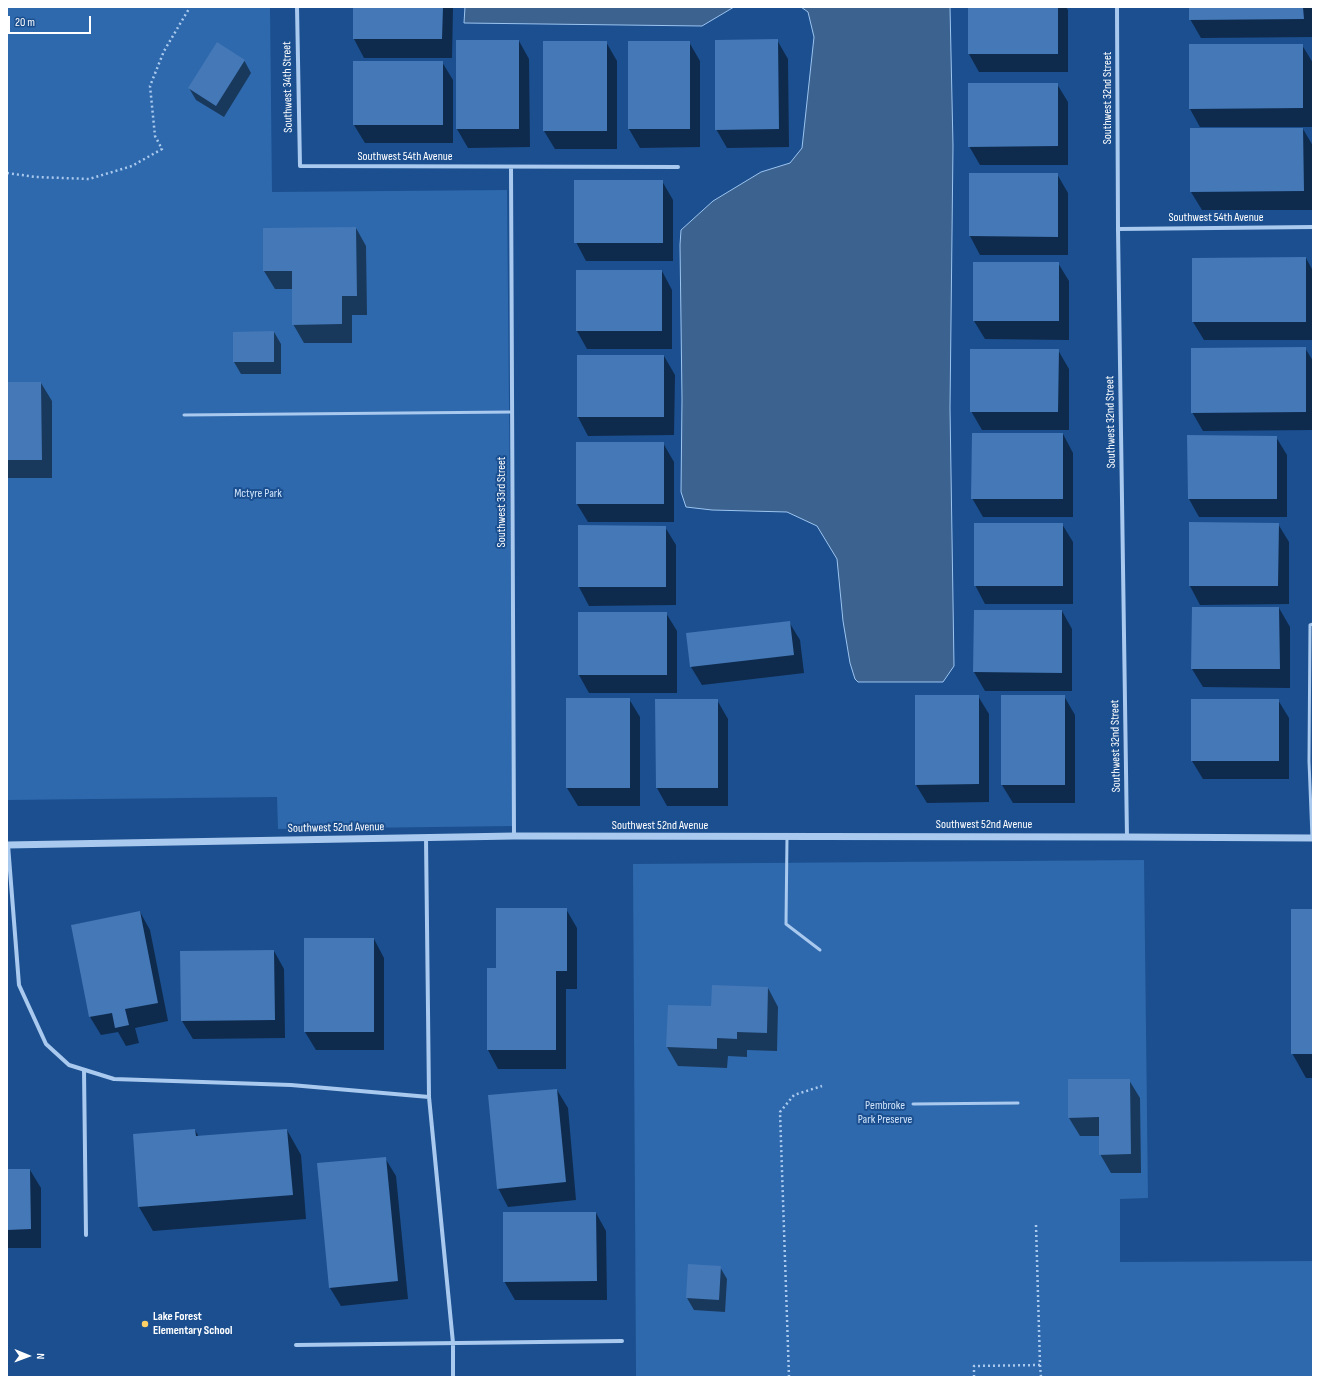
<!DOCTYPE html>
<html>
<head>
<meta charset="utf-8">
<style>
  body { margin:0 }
  #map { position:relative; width:1320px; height:1384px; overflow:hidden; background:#1b4f8f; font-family:"Sofia Sans Condensed",sans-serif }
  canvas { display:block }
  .frame { position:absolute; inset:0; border:8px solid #fff; pointer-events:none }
  .north { position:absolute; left:8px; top:1336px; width:40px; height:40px; -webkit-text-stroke:3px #1b4f8f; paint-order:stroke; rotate:91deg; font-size:11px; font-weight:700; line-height:16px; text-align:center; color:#fff }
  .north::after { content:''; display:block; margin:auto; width:14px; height:18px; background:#fff; clip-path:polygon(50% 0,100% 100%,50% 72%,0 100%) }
  .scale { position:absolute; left:8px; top:16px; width:83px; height:18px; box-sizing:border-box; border:2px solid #fff; border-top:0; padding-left:5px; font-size:12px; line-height:14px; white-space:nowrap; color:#fff; -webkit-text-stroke:3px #1b4f8f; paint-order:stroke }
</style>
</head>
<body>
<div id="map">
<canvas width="1320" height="1384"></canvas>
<div class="frame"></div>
<div class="north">N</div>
<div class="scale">20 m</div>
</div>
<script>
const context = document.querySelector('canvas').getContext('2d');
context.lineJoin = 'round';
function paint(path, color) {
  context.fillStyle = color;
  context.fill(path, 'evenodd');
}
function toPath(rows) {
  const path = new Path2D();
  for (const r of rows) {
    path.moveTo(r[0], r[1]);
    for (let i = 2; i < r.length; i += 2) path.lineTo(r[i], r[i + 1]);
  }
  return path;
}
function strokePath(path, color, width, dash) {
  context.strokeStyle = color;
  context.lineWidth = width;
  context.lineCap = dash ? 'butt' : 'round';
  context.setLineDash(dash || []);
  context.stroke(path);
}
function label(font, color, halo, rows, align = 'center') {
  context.font = font + ' "Sofia Sans Condensed",sans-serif';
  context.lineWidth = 4;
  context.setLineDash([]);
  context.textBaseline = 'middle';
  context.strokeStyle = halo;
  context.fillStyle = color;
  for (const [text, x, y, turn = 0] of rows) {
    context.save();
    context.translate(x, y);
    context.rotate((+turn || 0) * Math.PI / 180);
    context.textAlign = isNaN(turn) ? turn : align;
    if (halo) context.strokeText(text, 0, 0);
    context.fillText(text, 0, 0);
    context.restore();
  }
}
paint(toPath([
  [7,7,270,7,272,192,507,190,513,826,278,829,277,797,7,800],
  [1144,860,1148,1198,1120,1199,1120,1262,1313,1261,1313,1377,636,1377,633,864]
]), '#2e69ad');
const water = toPath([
  [465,7,734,7,702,26,464,23,465,7],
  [801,7,950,7,953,146,950,408,954,666,943,682,858,682,855,679,850,663,843,621,837,559,817,526,787,512,712,510,686,507,681,492,682,399,680,245,681,230,713,201,761,172,790,163,802,148,814,37,808,12,801,7]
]);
paint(water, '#3c6290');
strokePath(water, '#9cc4f0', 1);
paint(toPath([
  [354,7,453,7,452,58,364,58,354,39],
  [969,7,1066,7,1068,10,1068,72,979,72,969,54],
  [1190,7,1313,7,1313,37,1201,38,1190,19],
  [777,40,788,59,789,147,727,148,716,129],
  [457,41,519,41,529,59,530,147,468,148,457,129],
  [606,42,617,61,617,149,555,149,544,131],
  [629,42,689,42,700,61,700,147,640,148,629,129],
  [1302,45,1313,63,1313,127,1200,127,1190,109],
  [244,60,251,73,224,117,196,100,189,88],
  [442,62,453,80,453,143,365,143,354,125],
  [1057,84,1068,102,1068,165,980,165,969,146],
  [1303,129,1313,146,1313,210,1202,210,1191,192],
  [970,174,1057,174,1068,193,1068,255,980,255,970,236],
  [662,181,673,200,673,261,586,261,576,242],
  [356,228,366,246,367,315,352,315,352,343,304,343,293,324,293,289,275,289,264,271],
  [1306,258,1313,271,1313,340,1204,340,1193,322],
  [1058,263,1069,281,1069,340,985,339,974,321],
  [662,271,672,290,672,349,587,349,577,331],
  [274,332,281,344,281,374,241,374,234,362,234,333],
  [1305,348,1313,361,1313,430,1203,431,1192,412],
  [1058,350,1069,369,1069,430,982,430,971,411],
  [578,356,664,356,675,375,674,435,588,436,578,417],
  [7,383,41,383,52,401,52,478,7,478],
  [1063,434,1073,453,1073,517,983,517,972,498],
  [1276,437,1287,455,1287,517,1199,517,1189,499],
  [663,443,674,462,674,522,588,522,577,504],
  [1190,523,1278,524,1289,542,1289,604,1200,605,1190,586],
  [1062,524,1073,542,1073,604,985,604,975,585],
  [579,526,665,527,676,545,676,605,589,606,579,587],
  [1279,608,1290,627,1290,688,1203,687,1192,669],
  [975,611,1062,611,1072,629,1072,691,985,691,974,672],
  [666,613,677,631,677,693,589,693,579,675],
  [789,622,800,640,804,673,702,685,691,667],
  [978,696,989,714,989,802,927,803,916,785],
  [1064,696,1075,715,1075,803,1013,803,1002,785],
  [567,699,629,699,640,717,640,806,578,806,567,788],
  [717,700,728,719,728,806,667,806,657,788],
  [1278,700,1289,718,1289,779,1203,779,1192,761],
  [566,909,577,928,577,989,566,989,566,1069,498,1069,488,1050,488,969,497,969],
  [1313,910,1313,1078,1306,1078,1292,1053],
  [140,912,150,930,168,1021,135,1028,139,1043,126,1046,118,1032,101,1035,90,1017,72,925],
  [374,939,384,958,384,1050,316,1050,305,1032],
  [274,951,284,969,285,1038,193,1039,182,1021],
  [768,988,778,1007,777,1051,747,1050,747,1057,728,1056,727,1068,678,1066,667,1047,669,1006,712,1007],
  [1129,1080,1140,1098,1141,1173,1111,1173,1100,1154,1100,1136,1080,1136,1069,1118],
  [557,1090,568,1108,576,1200,508,1207,498,1188],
  [195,1130,199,1137,287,1130,301,1155,306,1219,153,1231,139,1207,134,1135],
  [385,1158,396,1176,408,1299,341,1306,330,1288],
  [7,1170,30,1170,41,1188,41,1248,7,1248],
  [596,1213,606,1231,607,1300,515,1300,504,1281],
  [720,1267,727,1279,725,1312,694,1310,687,1298]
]), '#0007');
paint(toPath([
  [353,7,443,7,442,39,353,39],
  [968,7,1058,7,1058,54,968,54],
  [1189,7,1303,7,1304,19,1189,20],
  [778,39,779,129,715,130,715,40],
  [456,40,519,40,519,129,456,129],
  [543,41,607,41,607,131,543,131],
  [628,41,690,41,690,129,628,129],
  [217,42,245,60,216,106,188,88],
  [1189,44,1303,44,1303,108,1189,109],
  [353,61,443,61,443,125,353,125],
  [968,83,1058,83,1058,146,968,147],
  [1190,128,1303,128,1304,191,1190,192],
  [969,173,1058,173,1058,237,969,236],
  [574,180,663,180,663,243,574,243],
  [356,227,357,296,342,296,342,324,292,325,292,271,263,271,263,228],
  [1306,257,1306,322,1192,322,1192,258],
  [973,262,1059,262,1059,321,973,321],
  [576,270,662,270,662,331,576,331],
  [274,331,274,362,233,362,233,332],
  [1306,347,1306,412,1191,413,1191,348],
  [970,349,1059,349,1058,412,970,412],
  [577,355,664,355,664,417,577,417],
  [7,382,41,382,42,460,7,460],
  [972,433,1063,433,1063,499,971,499],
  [1187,435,1277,436,1277,499,1188,499],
  [576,442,664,442,664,504,576,504],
  [1189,522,1279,523,1278,586,1189,586],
  [974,523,1063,523,1063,586,974,586],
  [578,525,666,526,666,587,578,587],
  [1192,607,1279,607,1280,669,1191,669],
  [974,610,1062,610,1062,673,973,672],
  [578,612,667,612,667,675,578,675],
  [790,621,794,655,690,667,686,633],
  [915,695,979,695,979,784,915,785],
  [1001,695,1065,695,1065,785,1001,785],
  [566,698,630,698,630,788,566,788],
  [655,699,718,699,718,788,656,788],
  [1191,699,1279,699,1279,761,1191,761],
  [496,908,567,908,567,971,556,971,556,1050,487,1050,487,968,496,968],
  [1291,909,1313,909,1313,1054,1291,1054],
  [140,911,158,1003,125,1009,129,1025,115,1028,112,1013,89,1017,71,925],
  [304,938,374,938,374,1032,304,1032],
  [274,950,275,1020,181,1021,180,951],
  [712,985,768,987,767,1033,737,1032,737,1039,717,1038,717,1049,666,1047,668,1005,711,1006],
  [1068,1079,1130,1079,1131,1154,1099,1155,1099,1117,1068,1118],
  [557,1089,566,1182,497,1189,488,1095],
  [195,1129,196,1136,287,1129,293,1195,138,1207,133,1134],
  [386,1157,398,1281,329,1288,317,1163],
  [7,1169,30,1169,31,1229,7,1230],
  [503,1212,596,1212,597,1281,503,1282],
  [688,1264,721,1266,719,1300,686,1298]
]), '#4478b7');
strokePath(toPath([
  [7,173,36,177,89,179,132,166,162,149,155,136,150,86,164,51,190,7],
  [1040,1365,1041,1377],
  [789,1377,780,1112,794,1095,822,1086],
  [974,1377,974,1366,1040,1365,1036,1225]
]), '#a9c9ee', 2.5, [2, 3]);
strokePath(toPath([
  [184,415,512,412],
  [787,837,786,924,820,950],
  [1312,838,1309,761,1310,625,1313,624],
  [913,1104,1018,1103]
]), '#a9c9ee', 3);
strokePath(toPath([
  [297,7,300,166,678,167],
  [1117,7,1118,229,1127,837],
  [511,168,514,836],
  [1118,229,1313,227],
  [426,838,429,1097,453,1343,453,1377],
  [8,845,19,985,46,1044,69,1065,114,1079,291,1085,429,1097],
  [84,1070,86,1235],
  [296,1345,622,1341]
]), '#a9c9ee', 4);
strokePath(toPath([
  [7,845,514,836,1127,837,1313,838]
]), '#a9c9ee', 7);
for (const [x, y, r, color] of [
  [145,1324,4,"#ffd166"]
]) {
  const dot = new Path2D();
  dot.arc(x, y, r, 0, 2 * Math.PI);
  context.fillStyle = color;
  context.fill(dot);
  strokePath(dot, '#1b4f8f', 1.5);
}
label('12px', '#fff', '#1b4f8f', [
  ["Southwest 34th Street",288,87,-91],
  ["Southwest 32nd Street",1108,98,-90],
  ["Southwest 54th Avenue",405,157],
  ["Southwest 54th Avenue",1216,218],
  ["Southwest 32nd Street",1111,422,-91],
  ["Southwest 33rd Street",502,502,-90],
  ["Southwest 32nd Street",1116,746,-91],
  ["Southwest 52nd Avenue",984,825],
  ["Southwest 52nd Avenue",660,826],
  ["Southwest 52nd Avenue",336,828,-1]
]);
label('12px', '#cfe3fa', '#1b4f8f', [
  ["Mctyre Park",258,494],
  ["Pembroke",885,1106],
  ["Park Preserve",885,1120]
]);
label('bold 12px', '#fff', '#1b4f8f', [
  ["Lake Forest",153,1317],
  ["Elementary School",153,1331]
], 'left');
</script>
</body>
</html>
